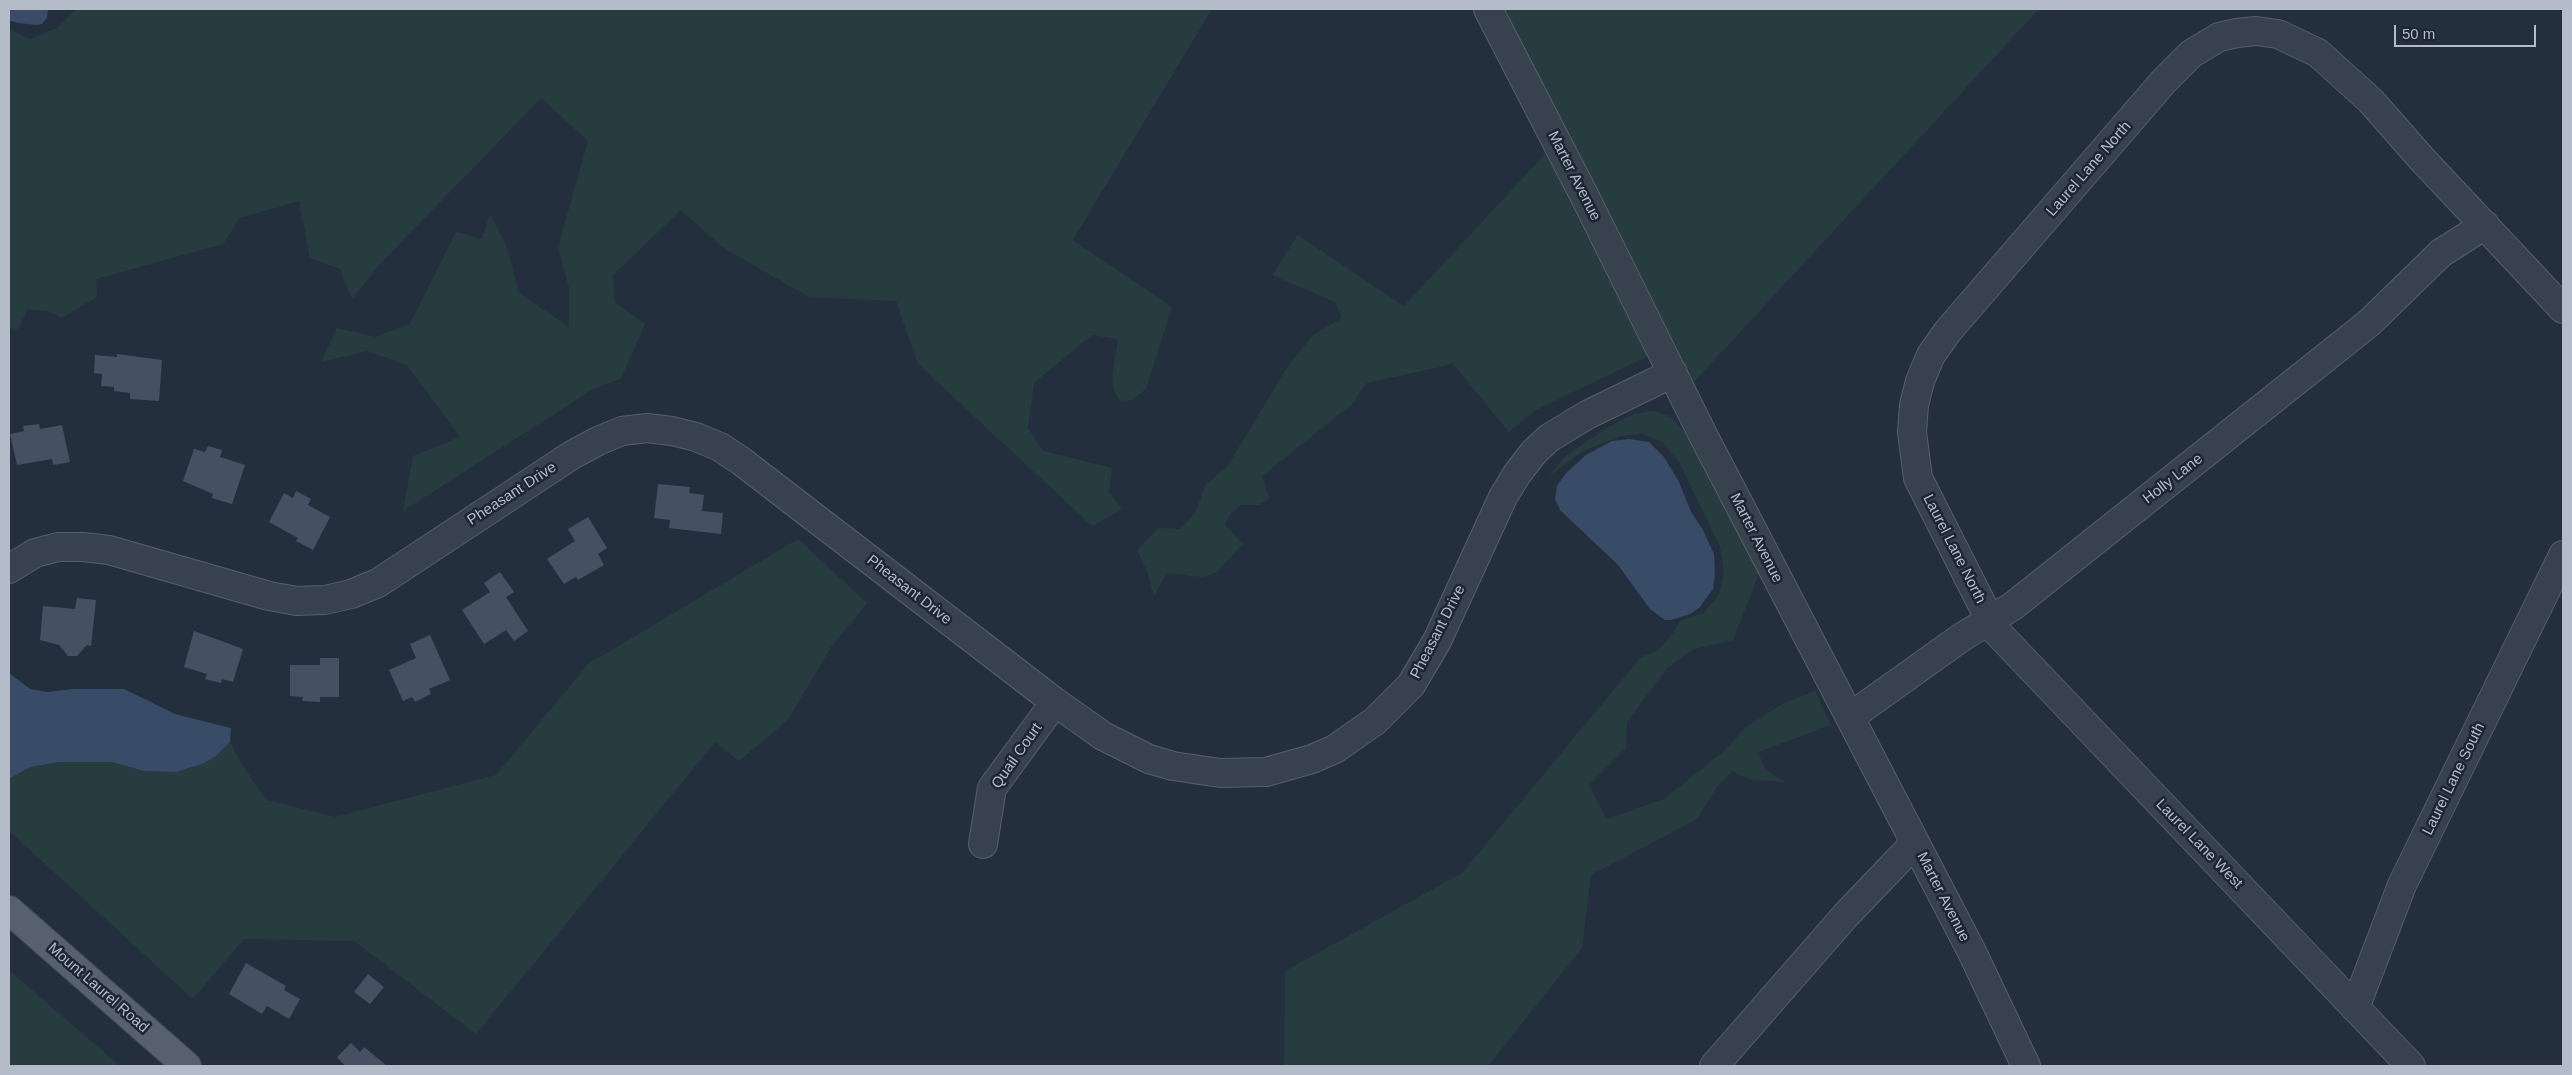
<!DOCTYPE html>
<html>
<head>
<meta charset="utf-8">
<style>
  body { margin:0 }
  #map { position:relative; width:2572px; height:1075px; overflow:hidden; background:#242f3e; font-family:Arial,sans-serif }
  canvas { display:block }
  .frame { position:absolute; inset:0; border:10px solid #b4bcc9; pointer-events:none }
  .scale { position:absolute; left:2394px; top:25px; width:142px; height:22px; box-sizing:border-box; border:2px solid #b4bcc9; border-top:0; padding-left:6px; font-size:15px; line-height:18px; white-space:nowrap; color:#b4bcc9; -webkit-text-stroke:4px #1d2633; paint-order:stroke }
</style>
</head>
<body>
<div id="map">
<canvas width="2572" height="1075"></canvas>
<div class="frame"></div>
<div class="scale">50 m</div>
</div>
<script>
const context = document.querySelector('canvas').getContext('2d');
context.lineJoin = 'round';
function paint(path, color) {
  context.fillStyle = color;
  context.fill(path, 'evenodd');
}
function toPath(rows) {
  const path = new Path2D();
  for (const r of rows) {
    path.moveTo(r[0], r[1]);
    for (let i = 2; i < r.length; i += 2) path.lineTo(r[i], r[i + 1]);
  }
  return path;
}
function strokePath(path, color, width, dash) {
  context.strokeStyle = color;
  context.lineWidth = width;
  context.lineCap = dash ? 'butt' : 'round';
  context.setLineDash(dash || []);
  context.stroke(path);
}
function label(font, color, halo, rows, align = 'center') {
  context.font = font + ' Arial,sans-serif';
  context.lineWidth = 5;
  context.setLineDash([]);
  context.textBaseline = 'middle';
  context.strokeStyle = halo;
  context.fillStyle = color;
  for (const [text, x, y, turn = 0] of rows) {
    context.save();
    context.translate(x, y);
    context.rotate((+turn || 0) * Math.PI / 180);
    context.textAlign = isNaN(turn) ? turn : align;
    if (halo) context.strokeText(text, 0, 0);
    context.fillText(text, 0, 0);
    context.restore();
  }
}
paint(toPath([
  [76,9,1212,9,1073,240,1172,307,1146,389,1132,400,1121,402,1114,391,1112,379,1118,339,1092,335,1034,383,1028,428,1043,451,1112,468,1109,492,1122,509,1092,526,918,364,896,301,809,297,722,247,681,210,613,275,615,302,645,324,621,379,595,388,403,511,413,456,460,437,407,365,367,351,321,362,337,328,375,337,410,324,456,232,482,239,490,214,506,244,519,293,569,327,569,288,558,247,588,141,541,98,380,264,352,299,340,269,310,258,299,201,240,218,223,244,96,279,97,297,62,318,48,311,28,309,18,329,9,328,9,29,30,39,57,28],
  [1490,9,2039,9,1692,384,1675,343,1534,411,1509,432,1453,364,1367,383,1351,405,1262,476,1269,499,1259,505,1240,505,1229,516,1225,525,1243,544,1216,573,1202,577,1167,573,1154,596,1147,571,1137,550,1158,528,1180,529,1196,512,1205,485,1227,467,1288,366,1313,335,1342,318,1335,302,1272,275,1298,235,1404,306,1557,141],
  [1654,411,1671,417,1692,440,1759,567,1757,579,1733,640,1694,649,1667,668,1627,722,1626,748,1589,785,1607,819,1664,799,1725,750,1745,728,1782,704,1815,691,1831,725,1758,752,1765,769,1784,782,1748,779,1732,771,1717,787,1697,819,1591,875,1582,948,1488,1066,1284,1066,1285,971,1462,873,1641,657,1657,651,1674,632,1680,621,1704,613,1719,594,1724,571,1720,547,1679,462,1662,442,1643,434,1621,436,1585,450,1549,476,1564,457,1607,428,1634,414],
  [798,539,867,603,831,647,788,720,739,761,715,742,476,1034,354,941,244,939,193,999,9,831,9,779,30,767,60,762,112,762,144,771,176,772,202,764,215,757,230,742,241,763,266,800,335,817,496,775,588,664],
  [9,970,120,1066,9,1066]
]), '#263c3f');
paint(toPath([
  [9,9,48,9,47,18,42,24,37,25,18,23,9,20],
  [1629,439,1649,442,1664,457,1679,482,1691,512,1703,530,1714,554,1715,574,1713,589,1699,608,1690,614,1671,620,1665,620,1650,609,1618,565,1560,510,1555,499,1557,486,1566,473,1586,455,1612,441],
  [9,673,30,689,47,692,74,689,124,689,175,714,231,728,230,742,215,757,202,764,176,772,144,771,112,762,60,762,30,767,9,779]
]), '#394c67');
paint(toPath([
  [117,354,162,360,159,401,130,399,130,393,114,391,114,387,101,386,102,374,94,373,95,355,117,357],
  [39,424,40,429,62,425,70,462,53,465,52,459,17,465,10,434,24,431,23,426],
  [208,446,222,450,220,457,245,465,232,504,212,498,213,494,183,481,194,449,205,452],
  [658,484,690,487,689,493,704,495,702,511,723,513,721,534,669,528,670,520,654,518],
  [296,491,311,499,308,505,330,517,313,550,296,541,298,538,269,522,284,493,293,498],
  [588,517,607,548,598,554,604,565,578,580,576,577,564,584,547,559,575,541,568,529],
  [500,572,514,592,506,597,528,631,514,641,506,630,484,644,462,610,490,592,484,583],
  [77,598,96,600,91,646,87,645,77,656,68,656,59,645,40,640,43,606,75,609],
  [194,631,243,649,233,682,222,679,221,683,205,679,207,674,184,667],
  [430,635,450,680,429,689,431,694,415,702,412,697,403,701,389,670,416,658,410,644],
  [320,658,339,658,339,697,320,697,320,702,302,701,303,697,290,696,290,665,320,665],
  [246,963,286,986,284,990,300,999,289,1019,267,1006,262,1014,229,994],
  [368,974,384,987,370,1004,354,992],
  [351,1043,360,1052,364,1047,387,1066,345,1066,337,1057]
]), '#455162');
const minor = toPath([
  [1488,9,1585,197,1702,433,1972,952,2026,1066],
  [9,569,35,553,58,547,83,547,109,550,269,596,297,601,325,600,351,594,378,583,572,455,598,441,622,431,647,428,672,431,696,437,720,447,741,461,1055,702,1103,736,1149,759,1173,766,1220,773,1266,772,1312,759,1335,749,1375,721,1411,685,1437,641,1503,497,1517,474,1534,452,1549,438,1587,415,1673,373],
  [1850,717,1962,637,2013,606,2369,323,2441,253,2485,225],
  [983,844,992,788,1055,702],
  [2355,1008,2402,885,2563,555],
  [1714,1066,1846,915,1915,843],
  [2411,1066,1995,630,1918,478,1912,432,1914,405,1920,381,1931,355,1948,331,2164,81,2191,54,2219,37,2237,33,2256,31,2278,34,2318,53,2371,101,2421,158,2563,309]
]);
const major = toPath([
  [9,910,187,1066]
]);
strokePath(minor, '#565f6c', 30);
strokePath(major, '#414a57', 30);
strokePath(minor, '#38414e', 28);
strokePath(major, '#56606e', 28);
label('15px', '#b4bcc9', '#1d2633', [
  ["Laurel Lane North",2089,169,-49],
  ["Marter Avenue",1574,176,63],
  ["Holly Lane",2173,479,-38],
  ["Pheasant Drive",512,494,-33],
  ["Marter Avenue",1756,538,63],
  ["Laurel Lane North",1954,549,63],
  ["Pheasant Drive",909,590,38],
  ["Pheasant Drive",1438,632,-63],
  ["Quail Court",1017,756,-55],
  ["Laurel Lane South",2454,779,-64],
  ["Laurel Lane West",2199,844,46],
  ["Marter Avenue",1943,897,63],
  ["Mount Laurel Road",98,988,41]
]);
</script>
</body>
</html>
